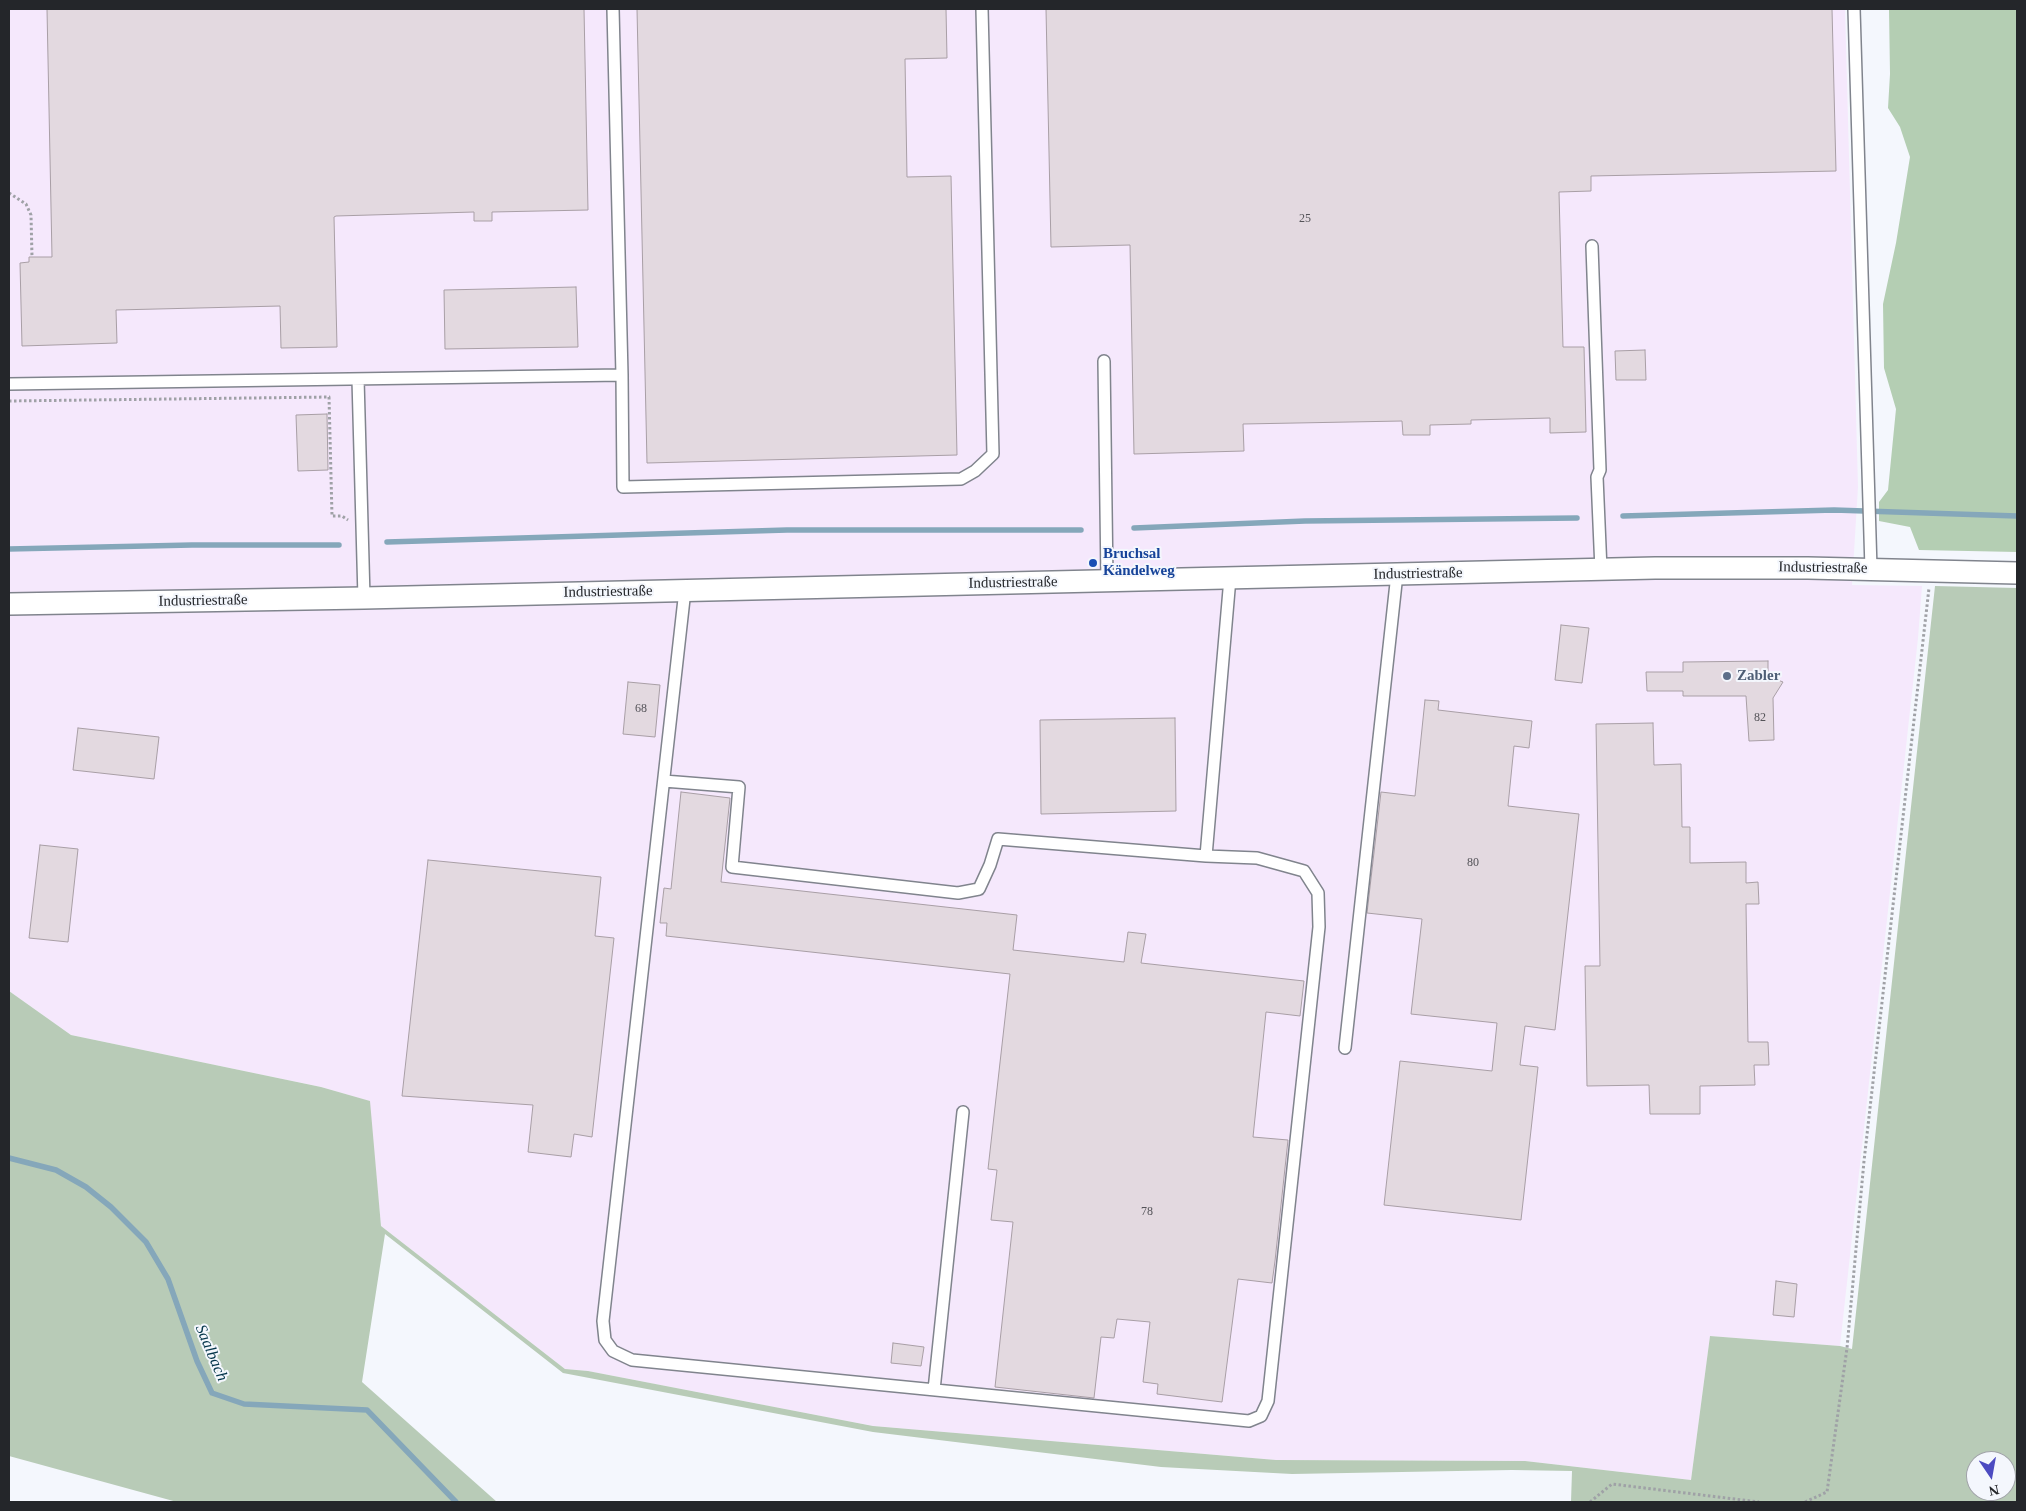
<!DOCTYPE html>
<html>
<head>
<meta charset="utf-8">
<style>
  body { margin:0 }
  #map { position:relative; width:2026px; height:1511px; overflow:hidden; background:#f4f7fd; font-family:"Times New Roman",serif }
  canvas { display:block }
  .frame { position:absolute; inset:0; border:10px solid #24262a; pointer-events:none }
  .north { position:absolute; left:1966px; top:1451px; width:50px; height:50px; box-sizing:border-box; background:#f4f7fd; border:1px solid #a1a3a9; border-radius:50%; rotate:168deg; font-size:14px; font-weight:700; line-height:20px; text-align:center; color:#24262a }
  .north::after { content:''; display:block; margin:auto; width:18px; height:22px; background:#4c4bc1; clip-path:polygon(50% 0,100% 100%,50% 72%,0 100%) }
</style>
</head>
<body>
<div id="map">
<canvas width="2026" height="1511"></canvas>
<div class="frame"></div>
<div class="north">N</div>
</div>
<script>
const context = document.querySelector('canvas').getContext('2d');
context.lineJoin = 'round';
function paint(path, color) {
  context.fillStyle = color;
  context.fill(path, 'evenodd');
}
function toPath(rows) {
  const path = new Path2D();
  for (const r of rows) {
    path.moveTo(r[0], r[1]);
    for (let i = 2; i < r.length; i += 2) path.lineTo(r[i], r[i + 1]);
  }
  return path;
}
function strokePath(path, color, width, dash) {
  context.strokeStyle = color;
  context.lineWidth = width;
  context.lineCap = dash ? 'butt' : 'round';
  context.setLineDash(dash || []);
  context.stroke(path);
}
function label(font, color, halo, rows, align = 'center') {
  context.font = font + ' "Times New Roman",serif';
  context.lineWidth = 4;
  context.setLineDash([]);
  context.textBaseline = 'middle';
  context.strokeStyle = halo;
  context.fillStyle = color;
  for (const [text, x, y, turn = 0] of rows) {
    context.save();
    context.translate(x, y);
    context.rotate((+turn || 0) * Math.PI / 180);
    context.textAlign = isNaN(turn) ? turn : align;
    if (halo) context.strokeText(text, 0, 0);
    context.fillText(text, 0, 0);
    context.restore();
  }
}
paint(toPath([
  [9,9,1845,9,1858,487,1852,585,1922,586,1918,638,1840,1346,1710,1336,1691,1480,1525,1461,1276,1460,873,1426,588,1371,565,1369,381,1226,369,1101,321,1087,71,1035,9,991]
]), '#f5e8fc');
paint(toPath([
  [1935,586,2017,588,2017,1502,1571,1502,1572,1471,1512,1470,1292,1474,1161,1467,873,1432,563,1373,385,1234,362,1382,497,1502,177,1502,9,1456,9,991,71,1035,321,1087,370,1101,381,1226,565,1369,588,1371,873,1426,1276,1460,1525,1461,1691,1480,1710,1336,1840,1346,1852,1349],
  [1976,1461,2006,1461,2006,1491,1976,1491]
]), '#b8cbb7');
paint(toPath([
  [1889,9,2017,9,2017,552,1919,550,1910,527,1879,521,1879,502,1888,490,1896,409,1884,368,1883,304,1896,243,1910,157,1900,127,1888,108,1890,74]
]), '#b4ceb3');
strokePath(toPath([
  [1623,516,1834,510,2017,516],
  [1134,528,1305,521,1577,518],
  [387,542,787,530,1081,530],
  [9,549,192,545,339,545],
  [9,1158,56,1170,86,1187,111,1207,146,1242,168,1279,197,1361,212,1393,244,1404,367,1410,456,1502]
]), '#85a7ba', 5.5);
const building = toPath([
  [47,9,584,9,588,210,492,212,492,221,474,221,474,212,336,216,334,217,337,347,281,348,280,306,116,310,117,343,22,346,20,263,29,262,29,257,52,257,47,9],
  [637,9,946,9,947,58,905,59,907,177,951,176,957,455,647,463,637,9],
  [1046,9,1832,9,1836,171,1591,176,1591,191,1559,192,1563,347,1584,347,1586,432,1550,433,1550,418,1471,420,1471,424,1430,425,1430,435,1403,435,1402,421,1243,424,1244,451,1134,454,1130,245,1051,247,1046,9],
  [576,287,578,347,445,349,444,290,576,287],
  [1645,350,1646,380,1616,380,1615,351,1645,350],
  [327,414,328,470,298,471,296,415,327,414],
  [1561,625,1589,628,1582,683,1555,680,1561,625],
  [1768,661,1768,674,1773,673,1773,678,1783,682,1773,698,1774,740,1749,741,1746,696,1683,696,1683,691,1647,691,1646,672,1683,672,1683,662,1768,661],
  [628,682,660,685,655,737,623,734,628,682],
  [1425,700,1439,701,1438,710,1532,721,1529,748,1514,746,1508,806,1579,814,1555,1030,1525,1026,1520,1065,1538,1067,1521,1220,1384,1205,1400,1061,1492,1071,1497,1023,1411,1014,1422,919,1367,913,1381,792,1415,796,1425,700],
  [1175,718,1176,811,1041,814,1040,720,1175,718],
  [1653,723,1654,765,1681,764,1682,827,1690,827,1690,863,1746,862,1746,883,1758,882,1759,904,1746,904,1748,1042,1768,1042,1769,1065,1754,1065,1755,1085,1700,1086,1700,1114,1650,1114,1649,1085,1587,1086,1585,966,1600,966,1596,724,1653,723],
  [78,728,159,737,154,779,73,770,78,728],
  [681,792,730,798,721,882,1017,915,1013,950,1124,962,1128,932,1146,934,1141,963,1304,981,1300,1016,1266,1012,1253,1137,1288,1140,1275,1261,1272,1283,1238,1279,1222,1402,1157,1394,1158,1384,1143,1382,1150,1322,1117,1319,1114,1338,1101,1337,1094,1398,995,1387,1013,1222,991,1220,997,1170,988,1169,1010,974,666,936,667,923,660,923,664,888,671,889,681,792],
  [40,845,78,849,68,942,29,938,40,845],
  [428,860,601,877,595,936,614,938,592,1137,574,1134,571,1157,528,1152,533,1105,402,1096,428,860],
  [1776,1281,1797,1284,1794,1317,1773,1315,1776,1281],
  [893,1343,924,1347,921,1366,891,1363,893,1343]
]);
paint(building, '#e3d9e0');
strokePath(building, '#a99fa6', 1);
const service = toPath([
  [1854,9,1871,569],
  [1592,246,1600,470,1597,477,1601,570],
  [1104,361,1107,581],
  [622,375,623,487,961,479,975,471,993,454,982,9],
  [358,379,364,598],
  [9,384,622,375,613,9],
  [685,590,603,1321,605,1340,613,1351,632,1360,1249,1421,1261,1416,1268,1401,1319,927,1318,893,1304,871,1257,858,1206,856,1230,578],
  [664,781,739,787,732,867,958,893,979,889,990,865,998,839,1206,856],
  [1345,1048,1397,574],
  [934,1390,963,1112]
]);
const minor = toPath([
  [9,604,364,598,1655,568,1808,568,2017,573]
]);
strokePath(service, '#80848d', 14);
strokePath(minor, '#80848d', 24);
strokePath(toPath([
  [9,193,26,204,31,215,32,257],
  [9,401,329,397,332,516,342,516,348,520],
  [1590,1502,1612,1484,1759,1502],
  [1805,1502,1827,1492,1847,1348,1864,1161,1929,588]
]), '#9fa1a6', 3, [2.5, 2.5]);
strokePath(service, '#fff', 11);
strokePath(minor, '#fff', 21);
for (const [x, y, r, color] of [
  [1093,563,5,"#1a4fb4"],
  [1727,676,5,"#5c6f8a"]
]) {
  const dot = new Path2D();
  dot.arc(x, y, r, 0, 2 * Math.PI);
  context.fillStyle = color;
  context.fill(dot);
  strokePath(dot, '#f4f7fd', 2);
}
label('12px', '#545358', null, [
  ["25",1305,219],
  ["68",641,709],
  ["82",1760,718],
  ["80",1473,863],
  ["78",1147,1212]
]);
label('bold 15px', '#164399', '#f4f7fd', [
  ["Bruchsal",1103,554],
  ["Kändelweg",1103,571]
], 'left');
label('15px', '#24262a', '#f4f7fd', [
  ["Industriestraße",1823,568,1],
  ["Industriestraße",1418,574,-1],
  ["Industriestraße",1013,583,-1],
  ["Industriestraße",608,592,-1],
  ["Industriestraße",203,601,-1]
]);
label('bold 15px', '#4e5e75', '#f4f7fd', [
  ["Zabler",1737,676]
], 'left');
label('italic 16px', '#05364b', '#f4f7fd', [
  ["Saalbach",211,1353,67]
]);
</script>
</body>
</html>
